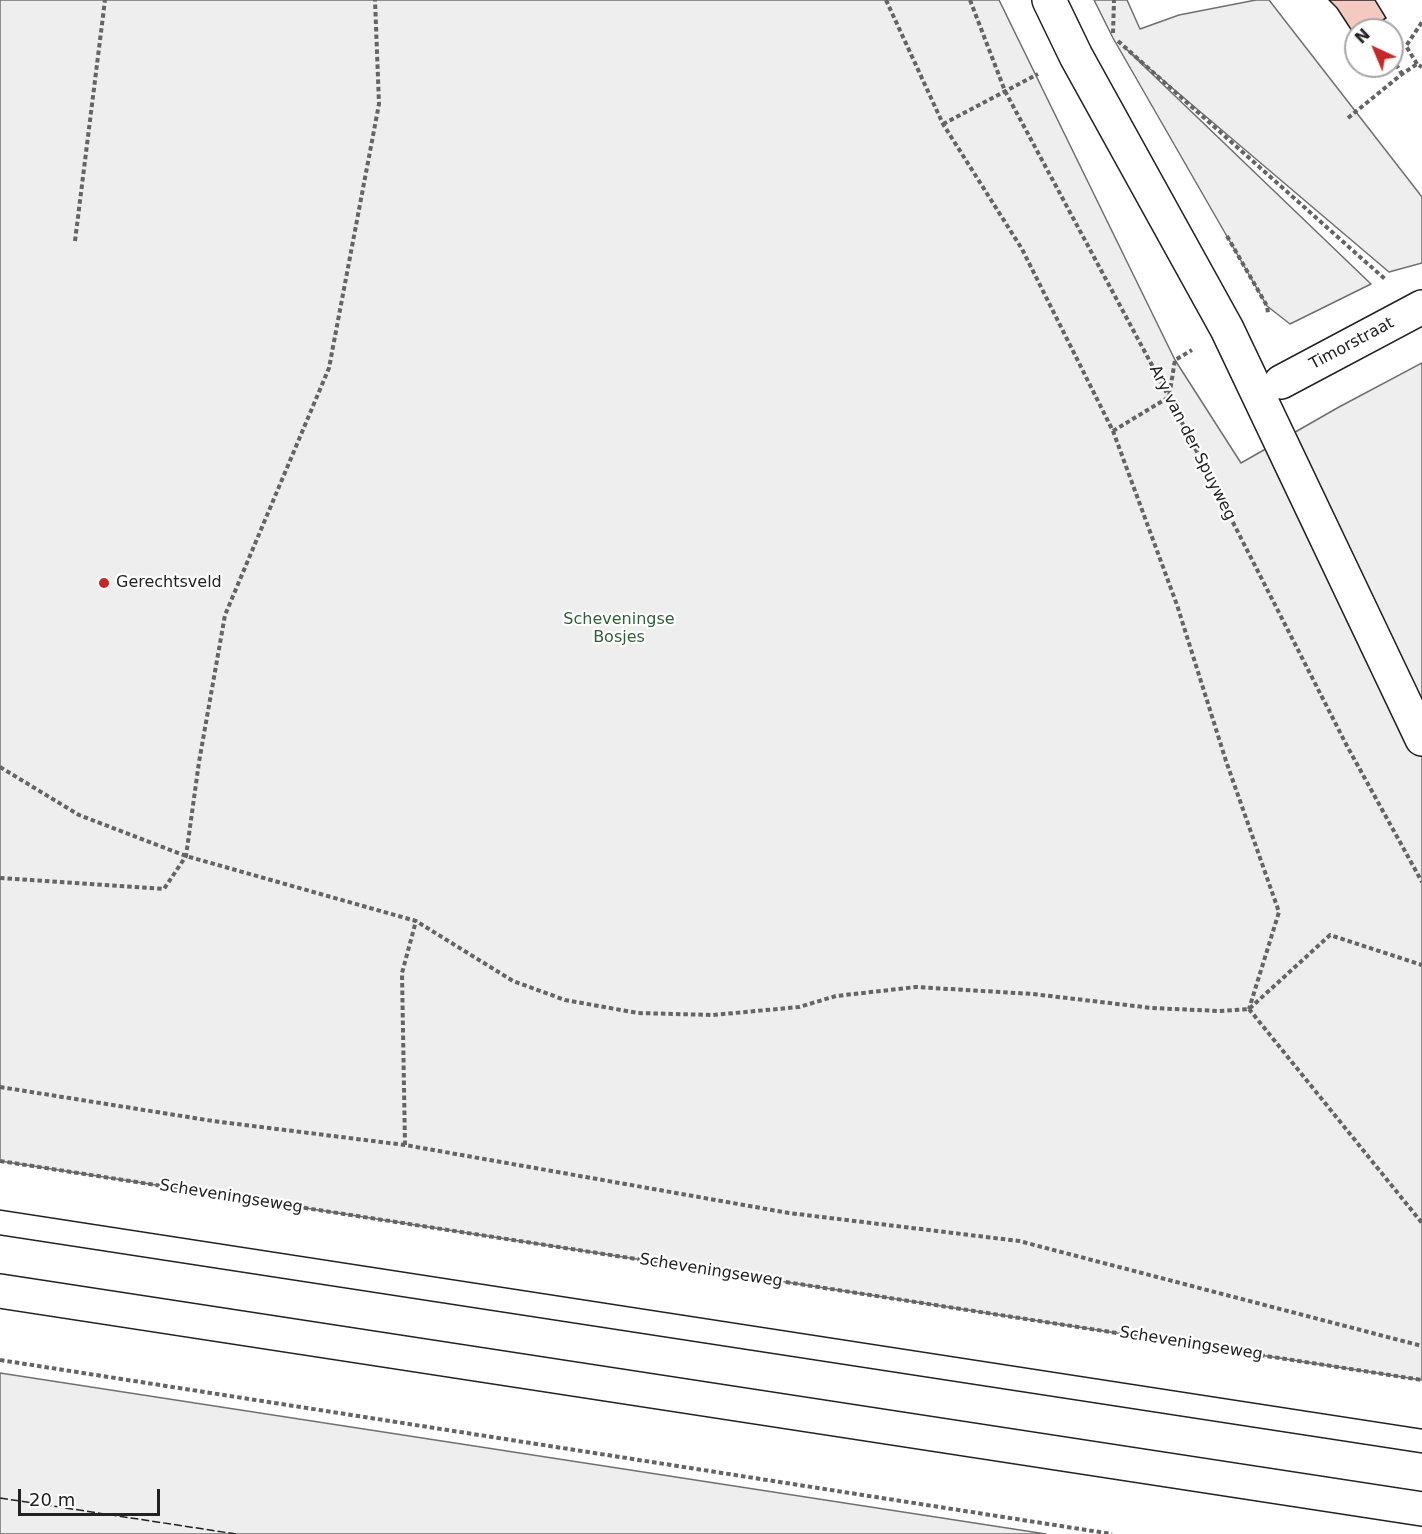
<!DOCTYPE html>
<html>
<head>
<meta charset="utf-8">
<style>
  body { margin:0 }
  #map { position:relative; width:1422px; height:1534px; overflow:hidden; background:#fff; font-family:"DejaVu Sans",sans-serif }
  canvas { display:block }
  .north { position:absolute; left:1344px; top:18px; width:60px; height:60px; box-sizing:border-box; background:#fff; border:2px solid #a7a7a7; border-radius:50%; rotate:316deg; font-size:16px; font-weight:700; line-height:24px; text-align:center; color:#222 }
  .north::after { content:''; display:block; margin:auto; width:21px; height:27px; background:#c62828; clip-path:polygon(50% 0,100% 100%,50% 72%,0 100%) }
  .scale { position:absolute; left:18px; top:1489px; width:142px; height:27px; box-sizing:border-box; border:3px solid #222; border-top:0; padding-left:8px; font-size:18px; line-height:21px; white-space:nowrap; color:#222; -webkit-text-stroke:4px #fff; paint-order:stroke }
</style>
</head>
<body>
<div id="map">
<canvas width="1422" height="1534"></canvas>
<div class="north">N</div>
<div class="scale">20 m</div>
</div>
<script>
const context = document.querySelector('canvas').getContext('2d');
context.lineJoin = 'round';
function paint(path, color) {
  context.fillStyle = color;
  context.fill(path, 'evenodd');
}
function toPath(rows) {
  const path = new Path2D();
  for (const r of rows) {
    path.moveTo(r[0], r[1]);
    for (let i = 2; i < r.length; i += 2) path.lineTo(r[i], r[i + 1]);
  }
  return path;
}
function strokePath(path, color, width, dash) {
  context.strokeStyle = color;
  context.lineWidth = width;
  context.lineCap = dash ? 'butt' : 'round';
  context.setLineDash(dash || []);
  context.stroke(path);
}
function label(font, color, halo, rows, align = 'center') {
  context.font = font + ' "DejaVu Sans",sans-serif';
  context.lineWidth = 4.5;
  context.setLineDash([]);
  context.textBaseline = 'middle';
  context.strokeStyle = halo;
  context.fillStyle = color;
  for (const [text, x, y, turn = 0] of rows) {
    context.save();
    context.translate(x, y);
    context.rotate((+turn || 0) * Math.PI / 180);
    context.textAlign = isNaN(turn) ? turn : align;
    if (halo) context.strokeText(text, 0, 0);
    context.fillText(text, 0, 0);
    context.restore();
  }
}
const green = toPath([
  [0,0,999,0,1175,360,1241,463,1339,407,1422,363,1422,1380,0,1161,0,0],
  [1094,0,1127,0,1140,29,1179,15,1256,0,1269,0,1422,197,1422,263,1389,272,1124,47,1371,284,1290,324,1267,306,1113,38,1094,0],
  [0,1373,1046,1534,0,1534,0,1373]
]);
paint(green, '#eee');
strokePath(green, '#6f6f6f', 1.5);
const building = toPath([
  [1329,0,1375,0,1386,18,1367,30,1356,30,1356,37,1337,8,1329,0]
]);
paint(building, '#f3c9c0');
strokePath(building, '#222', 1.5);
const minor = toPath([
  [1049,0,1076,56,1227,329,1422,739],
  [1281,382,1422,307]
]);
const tertiary = toPath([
  [0,1291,1422,1509]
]);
strokePath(minor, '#222', 36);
strokePath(tertiary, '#222', 36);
strokePath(toPath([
  [886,0,943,124,1022,249,1113,431,1177,605,1226,761,1279,912,1249,1009],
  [970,0,1005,91,1169,397,1347,746,1422,882],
  [1372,27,1374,30],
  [1113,33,1114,0],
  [1118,41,1386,280],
  [1392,58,1402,74],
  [1417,64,1406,46,1422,22],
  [1348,118,1402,74,1417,64,1422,67],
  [943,124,1038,74],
  [1227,236,1267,306,1268,313],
  [75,241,105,0],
  [1113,431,1169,397,1175,360,1192,350],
  [0,767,79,815,186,856,416,921,513,981,565,1000,638,1013,713,1015,799,1007,836,996,916,987,1033,994,1152,1008,1219,1011,1249,1009,1330,935,1422,965],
  [0,878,164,889,186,856,199,762,225,615,329,368,379,104,375,0],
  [1249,1009,1422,1223],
  [0,1087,213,1121,405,1145,789,1213,1019,1241,1422,1346],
  [405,1145,402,973,416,921],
  [0,1161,1422,1380],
  [0,1360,1112,1534]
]), '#646464', 4, [4.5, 3]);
strokePath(minor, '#fff', 33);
strokePath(tertiary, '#fff', 33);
strokePath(toPath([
  [0,1210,1422,1429],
  [0,1235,1422,1453]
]), '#222', 1.5);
strokePath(toPath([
  [0,1498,236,1534]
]), '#222', 1.5, [8, 3]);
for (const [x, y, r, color] of [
  [104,583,6,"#c62828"]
]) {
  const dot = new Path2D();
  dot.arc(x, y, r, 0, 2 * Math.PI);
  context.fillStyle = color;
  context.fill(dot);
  strokePath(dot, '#fff', 2);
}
label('16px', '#222', '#fff', [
  ["Timorstraat",1352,344,-28],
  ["Ary van der Spuyweg",1192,443,63],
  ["Scheveningseweg",231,1197,9],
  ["Scheveningseweg",711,1271,9],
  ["Scheveningseweg",1191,1344,9]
]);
label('16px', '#222', '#fff', [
  ["Gerechtsveld",116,583]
], 'left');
label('16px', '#2f5e38', '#fff', [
  ["Scheveningse",619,620],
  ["Bosjes",619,638]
]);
</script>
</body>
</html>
